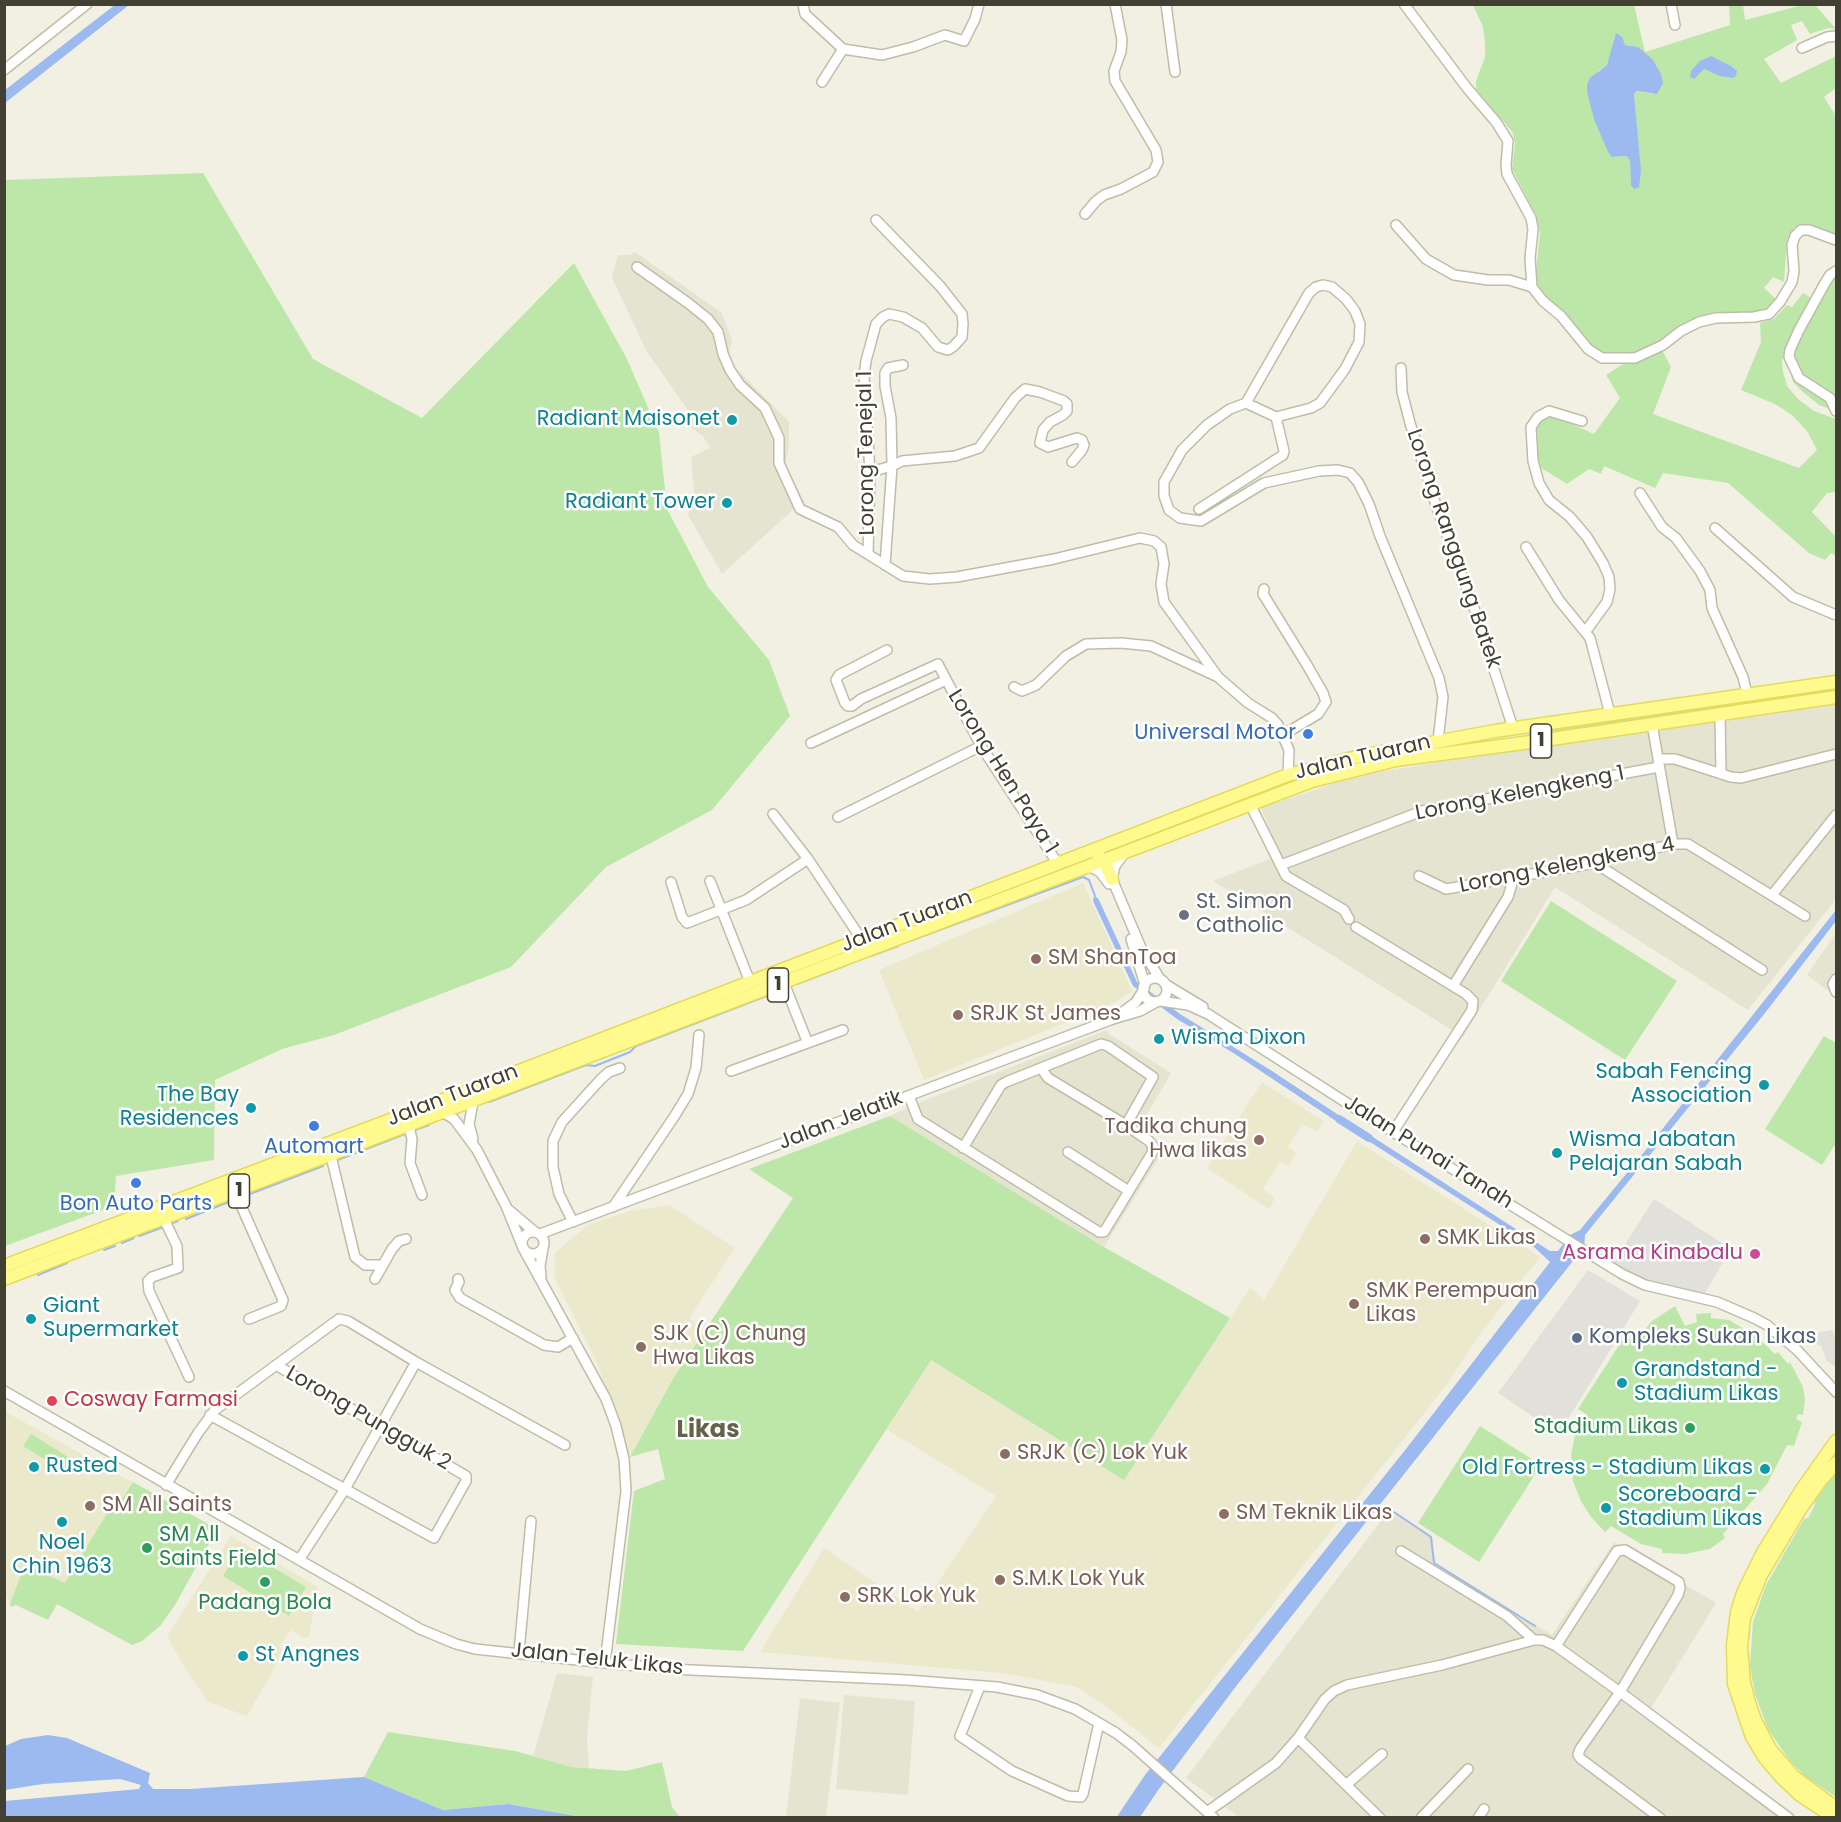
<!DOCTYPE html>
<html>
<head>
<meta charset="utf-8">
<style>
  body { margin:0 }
  #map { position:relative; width:1841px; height:1822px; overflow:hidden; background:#f1f0e2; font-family:Poppins,sans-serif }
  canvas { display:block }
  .frame { position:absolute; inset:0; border:6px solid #424032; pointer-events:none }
</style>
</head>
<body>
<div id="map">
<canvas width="1841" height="1822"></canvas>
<div class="frame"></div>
</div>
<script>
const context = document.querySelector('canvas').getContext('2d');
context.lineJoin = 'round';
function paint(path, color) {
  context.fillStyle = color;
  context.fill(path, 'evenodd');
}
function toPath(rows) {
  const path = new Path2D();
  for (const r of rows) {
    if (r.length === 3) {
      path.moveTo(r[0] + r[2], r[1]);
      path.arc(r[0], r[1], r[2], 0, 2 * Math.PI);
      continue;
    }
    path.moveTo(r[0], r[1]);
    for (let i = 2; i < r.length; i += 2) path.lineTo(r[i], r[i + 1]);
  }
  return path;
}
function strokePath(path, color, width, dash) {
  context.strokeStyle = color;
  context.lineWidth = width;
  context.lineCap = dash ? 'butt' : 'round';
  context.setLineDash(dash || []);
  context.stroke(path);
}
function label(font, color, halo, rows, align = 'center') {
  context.font = font + ' Poppins,sans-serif';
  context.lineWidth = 5;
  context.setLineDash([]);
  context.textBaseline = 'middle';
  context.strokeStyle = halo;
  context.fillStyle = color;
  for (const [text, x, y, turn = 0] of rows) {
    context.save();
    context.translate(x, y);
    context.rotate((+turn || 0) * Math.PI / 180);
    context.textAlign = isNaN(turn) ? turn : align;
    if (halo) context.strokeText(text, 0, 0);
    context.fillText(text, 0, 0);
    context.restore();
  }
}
paint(toPath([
  [635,252,722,313,732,341,730,349,730,362,789,422,789,445,785,469,789,481,790,476,805,503,795,508,722,574,688,515,694,491,691,457,710,448,703,436,689,426,687,409,646,350,612,278,618,255,630,255],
  [1836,703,1836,899,1748,1010,1555,887,1463,1037,1213,881,1280,855,1261,808,1332,784,1374,773,1486,754],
  [1836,933,1836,997,1807,975],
  [1107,1030,1109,1034,1171,1073,1138,1130,1165,1148,1104,1247,890,1116,918,1103],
  [1390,1509,1432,1536,1435,1562,1552,1635,1614,1542,1716,1603,1650,1710,1793,1817,1239,1817,1186,1778],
  [557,1673,593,1677,587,1736,589,1768,571,1767,533,1756],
  [844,1695,915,1701,908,1795,836,1789],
  [800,1698,840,1703,826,1817,786,1817]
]), '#e5e4d0');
paint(toPath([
  [1083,883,1132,991,1114,1003,924,1080,879,970],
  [1262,1082,1323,1121,1318,1132,1302,1124,1288,1147,1296,1153,1288,1166,1280,1162,1263,1189,1275,1198,1269,1209,1207,1168],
  [1357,1141,1540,1257,1481,1333,1444,1388,1159,1748,1104,1705,1077,1687,1002,1673,760,1652,824,1548,918,1612,996,1496,886,1429,931,1359,1124,1479,1250,1288,1264,1300],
  [669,1205,735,1248,689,1318,704,1331,674,1377,630,1457,597,1363,555,1279,555,1253,588,1225,630,1211],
  [4,1411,217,1529,175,1605,160,1626,142,1641,132,1645,57,1604,48,1620,16,1605,11,1607,4,1592],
  [231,1536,318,1587,309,1637,303,1638,292,1630,289,1633,279,1646,284,1651,247,1716,208,1702,185,1668,167,1636]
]), '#ebe9cb');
paint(toPath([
  [1473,5,1634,5,1645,52,1730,25,1729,5,1743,5,1745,20,1803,5,1815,5,1836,29,1828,28,1810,34,1802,21,1791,25,1797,40,1764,59,1781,83,1836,56,1836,88,1824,97,1836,116,1836,235,1810,225,1800,225,1795,227,1787,239,1784,282,1773,277,1764,288,1777,300,1764,310,1679,328,1660,341,1632,355,1605,355,1590,345,1549,300,1535,280,1540,233,1536,215,1512,169,1515,144,1513,133,1476,89,1476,81,1485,57,1485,42,1483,27],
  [1614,37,1625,45,1638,47,1657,66,1653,94,1637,91,1634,94,1639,161,1631,186,1630,161,1628,156,1613,157,1598,71,1607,65,1615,44],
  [203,173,313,359,422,418,574,263,627,359,659,433,667,509,708,587,769,660,790,716,712,810,606,867,511,967,334,1035,282,1049,215,1080,214,1160,116,1176,114,1206,5,1246,5,180],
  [1836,277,1836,411,1819,405,1804,393,1793,382,1790,371,1794,352,1829,285],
  [1803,293,1810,297,1786,348,1782,360,1783,372,1787,386,1798,399,1814,411,1836,419,1836,492,1827,493,1812,512,1836,537,1836,556,1831,553,1825,560,1809,553,1728,483,1663,473,1655,488,1604,466,1601,474,1589,469,1567,484,1538,466,1537,427,1541,418,1551,415,1594,434,1620,398,1606,375,1626,362,1638,363,1662,350,1671,367,1653,414,1799,468,1817,450,1807,431,1792,415,1775,404,1741,390,1761,342,1760,323,1774,319,1787,305,1792,307],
  [1836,686,1836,690,1545,733,1534,733,1493,738],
  [1551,901,1677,981,1625,1060,1501,981],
  [1824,1036,1836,1043,1836,1143,1822,1165,1765,1129],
  [890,1116,1104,1247,1230,1318,1124,1480,931,1360,743,1651,616,1644,634,1491,665,1479,658,1449,630,1457,674,1377,793,1198,749,1169],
  [1675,1306,1685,1326,1697,1322,1696,1314,1711,1313,1711,1318,1729,1320,1756,1336,1775,1354,1778,1352,1788,1364,1790,1362,1803,1387,1805,1399,1803,1415,1798,1414,1796,1419,1802,1422,1794,1446,1787,1445,1767,1484,1723,1534,1725,1538,1710,1549,1685,1554,1662,1553,1662,1549,1641,1544,1611,1526,1605,1532,1591,1517,1581,1501,1573,1481,1572,1469,1571,1455,1575,1435,1587,1415,1578,1409,1625,1336,1635,1341,1652,1321],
  [1480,1426,1541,1465,1479,1562,1418,1523],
  [31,1434,73,1460,65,1472,23,1446],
  [1836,1467,1836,1797,1805,1776,1790,1761,1768,1729,1755,1694,1750,1666,1753,1622,1766,1585,1804,1519,1808,1518,1815,1505,1814,1498],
  [133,1482,217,1529,175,1605,160,1626,142,1641,132,1645,57,1604,48,1620,16,1605,11,1607,10,1604,25,1565,65,1583,118,1495,123,1498],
  [240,1548,306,1587,289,1616,223,1576],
  [388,1732,515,1751,571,1767,626,1771,662,1762,672,1807,680,1817,582,1817,508,1804,443,1810,364,1777]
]), '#bce7a9');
paint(toPath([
  [1654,1199,1731,1249,1705,1293,1644,1280,1613,1263],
  [1588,1270,1640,1301,1559,1434,1498,1393],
  [1832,1330,1836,1338,1836,1367,1826,1360,1821,1346,1808,1341,1813,1333]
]), '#e1e0db');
paint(toPath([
  [116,4,129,5,5,103,5,90],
  [1616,33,1622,37,1625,45,1638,47,1653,60,1661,74,1663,83,1657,94,1637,91,1634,94,1641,171,1639,187,1635,189,1631,186,1630,161,1627,156,1612,157,1608,152,1594,119,1587,92,1587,85,1590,78,1607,65],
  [1711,56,1731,66,1737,71,1736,76,1733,78,1720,76,1704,69,1694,79,1690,77,1691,71,1700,61],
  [1094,896,1098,898,1137,982,1180,1014,1272,1071,1349,1122,1345,1127,1235,1054,1177,1019,1133,986,1093,901],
  [1836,910,1836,921,1765,1013,1585,1235,1584,1247,1237,1685,1159,1789,1140,1817,1116,1818,1145,1775,1406,1449,1550,1262,1533,1246,1359,1135,1362,1130,1550,1251,1558,1251,1570,1235,1580,1230,1645,1151],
  [48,1735,67,1738,150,1773,148,1783,153,1789,190,1789,364,1777,443,1810,508,1804,582,1817,5,1817,5,1801,139,1789,141,1785,120,1779,43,1784,5,1790,5,1746,21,1739]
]), '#9cbaf0');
strokePath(toPath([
  [907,942,1083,877,1089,880,1095,896],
  [871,956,898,946],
  [797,984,847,965],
  [489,1102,586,1065,595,1066,630,1052,636,1046,777,992],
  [415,1130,429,1125],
  [335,1161,405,1134],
  [242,1197,323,1166],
  [186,1219,231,1201],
  [170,1224,178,1221],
  [139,1236,161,1228],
  [122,1243,134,1238],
  [104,1250,115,1246],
  [38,1275,67,1263],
  [1391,1510,1431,1537,1434,1563,1535,1626]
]), '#9cbaf0', 2);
strokePath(toPath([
  [1339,1119,1369,1138]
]), '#9cbaf0', 8);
const minor = toPath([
  [803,4,805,14,843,49,882,55,913,47,945,35,964,41,975,19,979,4],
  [1166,4,1175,72],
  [1404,4,1467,88,1496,122,1508,141,1506,165,1507,174,1531,218,1533,229,1530,258,1532,287,1543,301,1561,316,1588,349,1602,358,1635,358,1663,345,1681,331,1699,322,1716,318,1754,317,1769,314,1780,302,1792,282,1794,271,1792,245,1795,236,1801,230,1809,230,1836,240],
  [1671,4,1675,25],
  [1802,48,1827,37,1836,36],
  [4,70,87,4],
  [822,82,843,49],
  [1085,214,1096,201,1104,195,1121,189,1153,172,1158,162,1156,150,1115,81,1114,71,1121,52,1122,40,1115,4],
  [1396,225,1426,259,1454,275,1488,280,1509,280,1532,287],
  [637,267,688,303,708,319,718,332,723,354,730,370,740,385,765,408,779,438,779,463,800,509,838,527,853,545,903,576,930,579,957,577,1054,559,1140,538,1154,541,1161,547,1164,564,1161,584,1164,602,1218,677],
  [1836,271,1830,275,1825,283,1799,330,1790,350,1789,357,1799,378,1830,398,1836,411],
  [1323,285,1332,287,1346,299,1355,311,1360,324,1359,342,1345,369,1320,403,1311,408,1276,417,1246,403,1309,293,1316,287,1323,285],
  [1401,368,1402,392,1410,423,1437,508,1474,608,1513,728],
  [1246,403,1230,409,1207,425,1182,450,1164,482,1164,496,1169,510,1180,518,1201,521,1264,483,1319,471,1338,470,1350,473,1358,482,1369,504,1380,536,1439,678,1443,697,1438,741],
  [1582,421,1549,411,1538,417,1531,427,1533,461,1539,483,1549,500,1570,517,1587,537,1603,563,1609,577,1610,589,1607,602,1586,631],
  [870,472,892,466,891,418,885,386,885,373,888,368,903,365],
  [1640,493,1662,527,1676,538,1700,571,1710,590,1712,608,1743,677,1747,694],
  [1199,509,1283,455,1284,451,1276,417],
  [1715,528,1793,597,1836,615],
  [1526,547,1559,600,1590,638,1610,714],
  [868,554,870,472,864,376,866,361,876,324,883,317,889,314,903,317,922,328,938,347,948,350,954,346,962,337,963,324,962,314,940,286,876,220],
  [885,565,892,466,902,461,955,456,979,448,1015,398,1025,389,1040,392,1064,401,1067,404,1067,411,1063,415,1050,422,1043,430,1040,443,1048,447,1077,438,1082,440,1084,445,1082,450,1072,462],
  [1264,589,1263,594,1307,665,1323,693,1326,702,1318,714,1283,735],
  [887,650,839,675,836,680,845,703,848,706,852,706,861,699,938,664,981,746,1058,864],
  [1014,687,1022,691,1036,685,1066,656,1086,644,1121,643,1151,646,1218,677,1248,703,1272,718,1278,725,1289,750,1288,775],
  [1720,714,1721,774],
  [1652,724,1673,844],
  [811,743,946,680],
  [1659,759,1675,759,1731,777,1741,778,1836,754],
  [1250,804,1286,876,1344,910,1349,919],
  [773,814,808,859,862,940],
  [838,817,981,746],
  [1123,855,1115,866,1112,879,1142,950,1160,979],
  [1595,863,1762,970],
  [1281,865,1422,811,1659,767],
  [1085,868,1093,868,1100,872,1109,884],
  [1419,876,1446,889,1595,863,1673,844,1688,844,1805,916],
  [710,881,750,982],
  [671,882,682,917,687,923,746,900,808,859],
  [1772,895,1836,815],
  [1356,927,1466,994,1473,1001,1472,1010,1393,1132],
  [1131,939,1145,985],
  [1155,990,12],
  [1836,979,1833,984,1836,992],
  [784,983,807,1041],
  [1165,984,1203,1007],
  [1453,986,1508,897,1514,877],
  [1160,1001,1188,1005,1208,1014,1364,1114,1622,1274,1645,1285,1717,1302,1754,1318,1767,1325,1797,1350,1836,1392],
  [1120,1014,1136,1002,1144,989],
  [731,1071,843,1030],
  [909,1096,918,1119,1099,1232,1104,1232,1152,1153,1153,1146,1149,1141,1126,1125,1048,1078,1041,1068],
  [473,1102,469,1124,473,1139],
  [444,1113,454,1119,477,1150,506,1206,523,1248,606,1399,616,1426,624,1459,626,1491,605,1663],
  [409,1127,412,1139,410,1163,422,1195],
  [963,1148,1001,1085,1006,1082,1101,1044,1108,1046,1153,1077,1126,1125],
  [1068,1152,1129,1191],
  [331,1156,355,1257,365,1265,383,1265],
  [235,1192,283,1300,281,1306,249,1319],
  [613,1207,674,1117,688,1094,696,1068,699,1035],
  [509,1210,535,1232],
  [164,1219,177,1246,178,1268,152,1277,148,1281,149,1291,189,1377],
  [573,1222,559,1194,553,1167,553,1141,562,1122,601,1079,609,1072,620,1068],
  [533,1243,11],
  [540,1234,1113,1019,1140,1011,1158,1001],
  [541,1277,540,1266,543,1248],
  [375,1279,392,1249,399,1241,406,1239],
  [458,1279,459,1282,455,1290,460,1298,544,1345,558,1347,573,1338],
  [4,1391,420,1629,456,1644,475,1649,605,1663,670,1669,907,1680,997,1687,1037,1695,1075,1709,1116,1733,1133,1746,1214,1818],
  [210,1415,434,1538,466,1481,466,1476,276,1365],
  [166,1485,198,1433,215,1410,339,1319,348,1321,416,1362,565,1445],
  [1401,1551,1507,1616,1534,1640],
  [299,1560,345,1489,416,1362],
  [1556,1646,1617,1551,1625,1550,1679,1582,1680,1588,1678,1595,1620,1692,1580,1749,1578,1755,1581,1759,1660,1818],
  [519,1652,531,1521],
  [980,1686,960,1736,1012,1771,1068,1796,1081,1797,1083,1794,1099,1723],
  [1298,1738,1380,1818],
  [1347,1784,1382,1754],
  [1207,1812,1276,1763,1298,1738,1325,1699,1334,1691,1347,1685,1442,1665,1534,1640,1543,1640,1556,1646,1620,1692,1789,1818],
  [1421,1818,1468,1769],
  [1478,1818,1484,1809]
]);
const major = toPath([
  [1099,857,1104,861,1112,879],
  [4,1266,493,1081,1288,775,1360,756,1495,731,1836,682],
  [4,1279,1312,781,1396,760,1538,741,1836,697],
  [1836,1463,1821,1480,1801,1508,1761,1575,1744,1618,1741,1647,1744,1683,1749,1703,1755,1720,1770,1749,1793,1776,1836,1808],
  [1835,1818,1800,1795,1782,1778,1764,1757,1752,1737,1734,1684,1733,1645,1737,1612,1743,1593,1762,1554,1802,1489,1836,1441]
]);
strokePath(minor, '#bfbda7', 12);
strokePath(major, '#e4db5d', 15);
strokePath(minor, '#fff', 9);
strokePath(major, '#fffa8d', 12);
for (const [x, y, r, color] of [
  [732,420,6,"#0f9aa8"],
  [727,503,6,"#0f9aa8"],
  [1308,734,6,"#3f7fe0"],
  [1184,915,6,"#6b7280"],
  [1036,959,6,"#8d6e63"],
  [958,1015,6,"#8d6e63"],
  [1159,1039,6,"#0f9aa8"],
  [1764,1085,6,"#0f9aa8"],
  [251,1108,6,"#0f9aa8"],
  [314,1126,6,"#3f7fe0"],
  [1259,1140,6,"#8d6e63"],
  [1557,1153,6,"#0f9aa8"],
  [136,1183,6,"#3f7fe0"],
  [1425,1239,6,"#8d6e63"],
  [1755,1254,6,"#d1479c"],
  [1354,1304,6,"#8d6e63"],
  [31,1319,6,"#0f9aa8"],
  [1577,1338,6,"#5c6f8a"],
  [641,1347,6,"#8d6e63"],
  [1622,1383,6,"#0f9aa8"],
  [52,1401,6,"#e0444e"],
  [1690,1428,6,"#2e9e5b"],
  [1005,1454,6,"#8d6e63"],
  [34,1467,6,"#0f9aa8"],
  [1765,1469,6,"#0f9aa8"],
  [90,1506,6,"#8d6e63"],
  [1606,1508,6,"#0f9aa8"],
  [1224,1514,6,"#8d6e63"],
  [62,1522,6,"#0f9aa8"],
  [147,1548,6,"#2e9e5b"],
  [1000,1580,6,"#8d6e63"],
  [265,1582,6,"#2e9e5b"],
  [845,1597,6,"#8d6e63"],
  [243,1656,6,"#0f9aa8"]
]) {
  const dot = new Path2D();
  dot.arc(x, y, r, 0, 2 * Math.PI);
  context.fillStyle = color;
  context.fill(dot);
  strokePath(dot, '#fff', 2);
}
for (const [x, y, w] of [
  [1541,741,21],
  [778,985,21],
  [239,1191,21]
]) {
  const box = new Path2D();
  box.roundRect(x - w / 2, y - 17, w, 34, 4.5);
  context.fillStyle = '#fff';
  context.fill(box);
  strokePath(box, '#424032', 1.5);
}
label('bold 20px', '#424032', null, [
  ["1",1541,741],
  ["1",778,985],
  ["1",239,1191]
]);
label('21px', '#0d838f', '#fff', [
  ["Radiant Maisonet",720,420,"right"],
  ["Radiant Tower",715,503,"right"],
  ["Wisma Dixon",1171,1039],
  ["Sabah Fencing",1752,1073,"right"],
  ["Association",1752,1097,"right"],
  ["The Bay",239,1096,"right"],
  ["Residences",239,1120,"right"],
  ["Wisma Jabatan",1569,1141],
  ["Pelajaran Sabah",1569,1165],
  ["Giant",43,1307],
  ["Supermarket",43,1331],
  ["Grandstand -",1634,1371],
  ["Stadium Likas",1634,1395],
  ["Rusted",46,1467],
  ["Old Fortress - Stadium Likas",1753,1469,"right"],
  ["Scoreboard -",1618,1496],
  ["Stadium Likas",1618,1520],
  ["Noel",62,1544,"center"],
  ["Chin 1963",62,1568,"center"],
  ["St Angnes",255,1656]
], 'left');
label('21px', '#424032', '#fff', [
  ["Lorong Tenejal 1",867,453,-91],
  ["Lorong Ranggung Batek",1453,549,71],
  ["Jalan Tuaran",1363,758,-13],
  ["Lorong Hen Paya 1",1002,772,58],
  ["Lorong Kelengkeng 1",1520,794,-11],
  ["Lorong Kelengkeng 4",1567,866,-11],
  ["Jalan Tuaran",907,922,-21],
  ["Jalan Tuaran",453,1096,-21],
  ["Jalan Jelatik",841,1121,-21],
  ["Jalan Punai Tanah",1428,1153,32],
  ["Lorong Pungguk 2",368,1419,30],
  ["Jalan Teluk Likas",597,1660,6]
]);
label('21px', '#366cbe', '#fff', [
  ["Universal Motor",1296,734,"right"],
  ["Automart",314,1148],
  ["Bon Auto Parts",136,1205]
]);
label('21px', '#5b616d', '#fff', [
  ["St. Simon",1196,903],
  ["Catholic",1196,927]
], 'left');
label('21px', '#785e54', '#fff', [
  ["SM ShanToa",1048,959],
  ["SRJK St James",970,1015],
  ["Tadika chung",1247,1128,"right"],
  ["Hwa likas",1247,1152,"right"],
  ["SMK Likas",1437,1239],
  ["SMK Perempuan",1366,1292],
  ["Likas",1366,1316],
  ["SJK (C) Chung",653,1335],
  ["Hwa Likas",653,1359],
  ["SRJK (C) Lok Yuk",1017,1454],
  ["SM All Saints",102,1506],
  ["SM Teknik Likas",1236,1514],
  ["S.M.K Lok Yuk",1012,1580],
  ["SRK Lok Yuk",857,1597]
], 'left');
label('21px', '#b23c85', '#fff', [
  ["Asrama Kinabalu",1743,1254]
], 'right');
label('21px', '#4e5e75', '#fff', [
  ["Kompleks Sukan Likas",1589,1338]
], 'left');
label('21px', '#be3a42', '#fff', [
  ["Cosway Farmasi",64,1401]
], 'left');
label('21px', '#27864d', '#fff', [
  ["Stadium Likas",1678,1428],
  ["SM All",159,1536,"left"],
  ["Saints Field",159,1560,"left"],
  ["Padang Bola",265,1604,"center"]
], 'right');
label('bold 24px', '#65614a', '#fff', [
  ["Likas",708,1431]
]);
</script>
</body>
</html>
